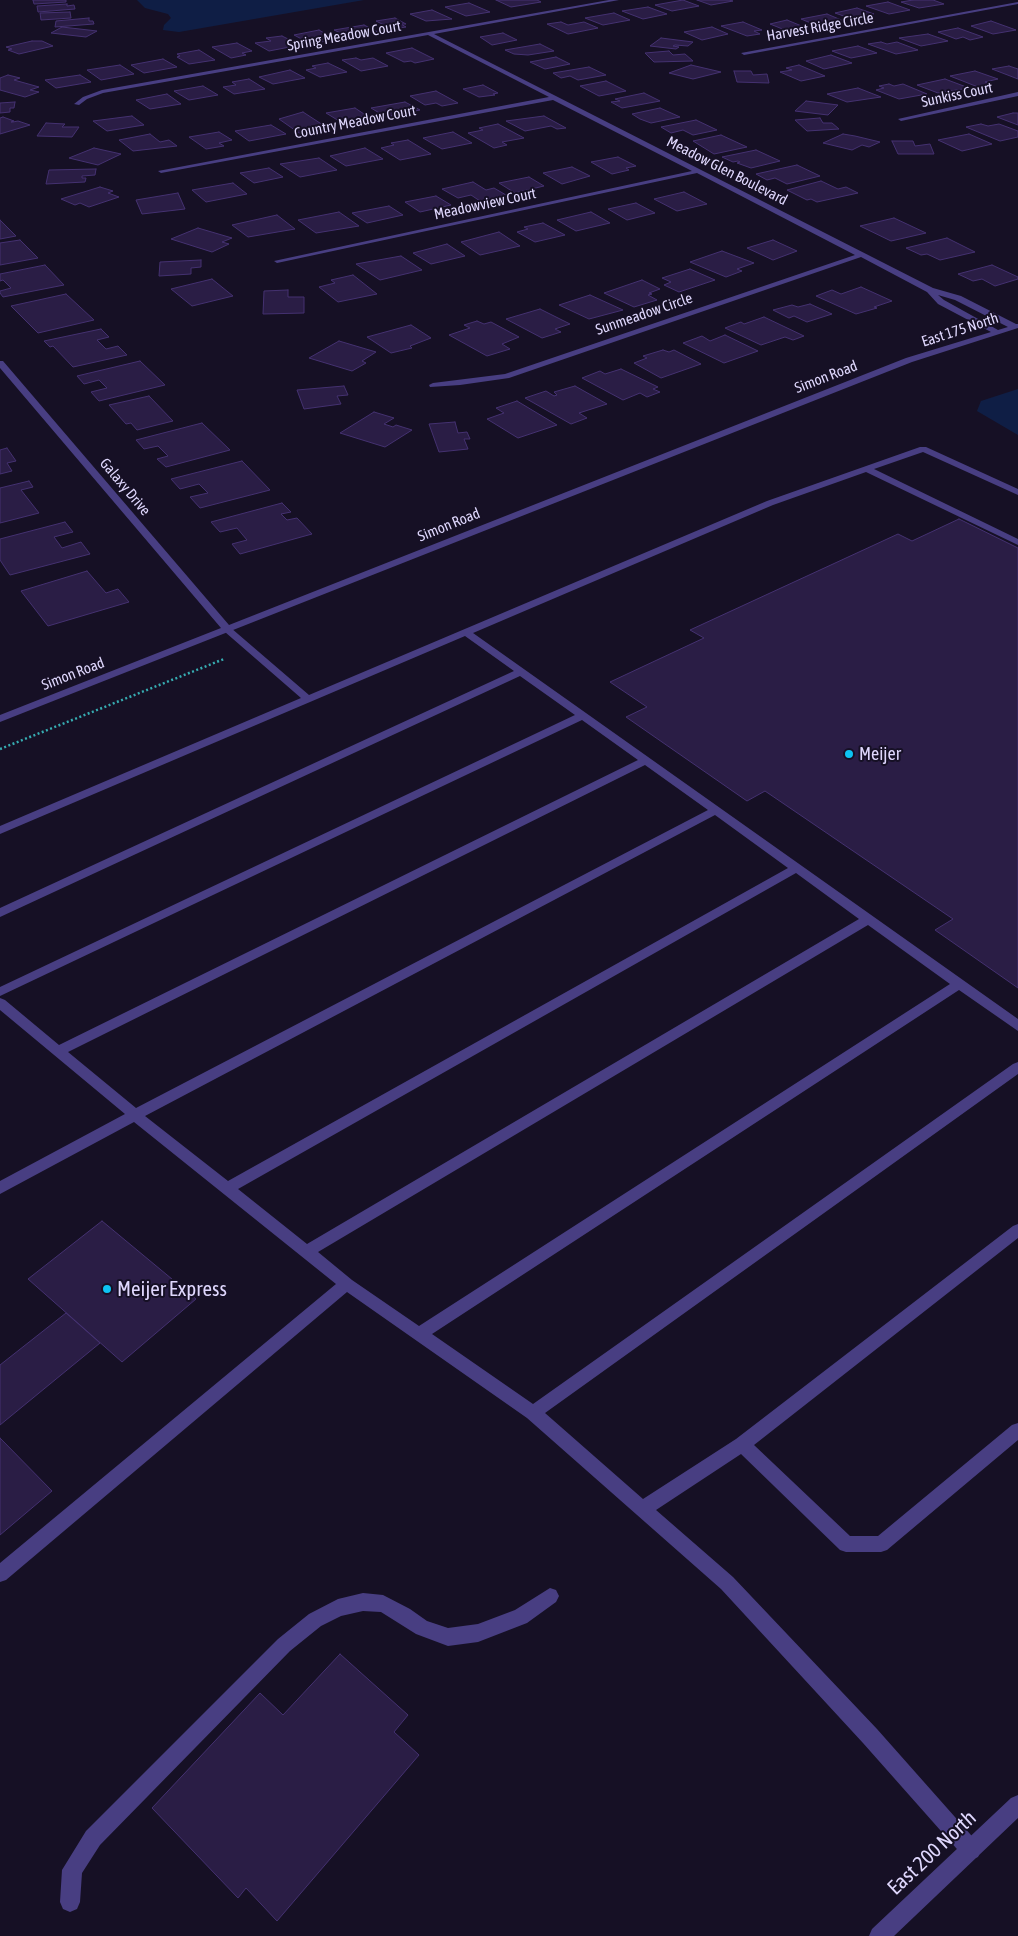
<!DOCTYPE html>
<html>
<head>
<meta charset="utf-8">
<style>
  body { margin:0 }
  canvas { display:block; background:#161025 }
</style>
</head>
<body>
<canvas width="1018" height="1936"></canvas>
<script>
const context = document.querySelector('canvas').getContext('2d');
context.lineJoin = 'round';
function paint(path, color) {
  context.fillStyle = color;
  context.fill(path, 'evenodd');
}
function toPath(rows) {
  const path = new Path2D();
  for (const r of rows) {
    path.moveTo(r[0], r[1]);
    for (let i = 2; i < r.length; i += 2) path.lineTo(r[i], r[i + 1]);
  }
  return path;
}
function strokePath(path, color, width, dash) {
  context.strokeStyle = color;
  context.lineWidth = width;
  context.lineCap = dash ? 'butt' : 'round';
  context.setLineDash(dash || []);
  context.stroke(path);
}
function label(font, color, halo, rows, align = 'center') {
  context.font = font + ' "Asap Condensed",sans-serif';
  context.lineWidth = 4;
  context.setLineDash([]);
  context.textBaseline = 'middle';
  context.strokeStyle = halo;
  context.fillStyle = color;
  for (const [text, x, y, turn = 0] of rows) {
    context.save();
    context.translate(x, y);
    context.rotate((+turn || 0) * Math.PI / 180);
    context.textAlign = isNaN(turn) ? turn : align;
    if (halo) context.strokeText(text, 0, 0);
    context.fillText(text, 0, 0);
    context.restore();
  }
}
paint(toPath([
  [137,0,364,0,179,32,163,30,164,25,171,18,168,14,145,8],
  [1018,389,1018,435,977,411,981,401]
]), '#0f1e45');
const building = toPath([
  [33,0,66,0,66,2,34,4,33,0],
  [496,0,537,0,541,2,511,7,496,0],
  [683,0,699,6,672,11,655,5,683,0],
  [697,0,729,0,733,1,711,5,697,0],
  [913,0,933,0,944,4,919,8,901,2,913,0],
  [888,2,910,10,889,14,866,6,888,2],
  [469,3,490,12,466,16,445,7,469,3],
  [67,4,67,6,74,5,75,9,38,12,37,6,67,4],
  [648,7,667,14,643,19,622,11,648,7],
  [857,8,874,14,860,15,868,18,855,20,835,13,857,8],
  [432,10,452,19,426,21,410,14,432,10],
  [70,12,71,18,41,20,40,13,70,12],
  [614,13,630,20,603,25,585,18,614,13],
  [827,14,846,22,818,26,801,19,827,14],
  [89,18,89,21,93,21,94,24,55,27,56,21,89,18],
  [395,18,406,24,401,24,406,27,392,29,376,21,395,18],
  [787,20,804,27,798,28,802,30,790,32,770,24,787,20],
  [991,21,1016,30,993,34,971,26,991,21],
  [561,22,568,25,584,22,598,28,568,34,547,24,561,22],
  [743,22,762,30,754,31,760,34,747,36,721,26,743,22],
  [364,25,378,32,347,36,334,30,364,25],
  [62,27,97,31,86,37,51,33,62,27],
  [712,27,728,34,702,40,684,32,712,27],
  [958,28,983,37,970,40,963,37,956,39,938,32,958,28],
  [319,30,331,37,321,39,326,41,311,44,294,35,319,30],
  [503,33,517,40,492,45,480,37,503,33],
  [928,34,948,41,921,46,899,38,928,34],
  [282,36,300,45,269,51,255,43,271,41,266,38,282,36],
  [661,38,693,42,688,46,675,45,673,46,679,47,676,49,650,46,661,38],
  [32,41,42,41,53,46,19,54,8,50,12,49,6,47,32,41],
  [881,42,887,44,897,42,918,50,896,54,868,44,881,42],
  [237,43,252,51,242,53,246,55,231,58,212,47,237,43],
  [540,44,554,51,528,55,514,54,505,50,540,44],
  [858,46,877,53,851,58,832,51,858,46],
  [412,48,434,59,415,63,411,61,404,62,386,53,412,48],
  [199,50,215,60,189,64,177,57,180,56,177,54,199,50],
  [669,51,673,55,685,54,693,61,654,62,645,53,669,51],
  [831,55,852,63,824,69,806,61,831,55],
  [556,57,570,64,545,69,530,62,556,57],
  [356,58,361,60,373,58,388,66,361,71,342,60,356,58],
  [163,59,177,67,144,73,131,65,163,59],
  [328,63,347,72,320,77,306,70,316,68,312,66,328,63],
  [120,65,134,74,101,80,87,70,120,65],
  [691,65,721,72,693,79,669,73,691,65],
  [799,65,825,76,801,81,780,72,792,70,786,68,799,65],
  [1009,66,1018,69,1018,79,992,69,1009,66],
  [589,67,606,75,578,80,570,76,561,78,553,73,589,67],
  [290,70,305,78,273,84,259,77,290,70],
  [734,71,751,71,753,75,767,74,769,83,737,82,734,71],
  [975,71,998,79,985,82,992,84,978,87,950,76,975,71],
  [8,75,20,78,14,80,39,87,30,90,39,92,25,97,0,90,0,78,8,75],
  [80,75,91,82,56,88,45,80,80,75],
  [249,79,265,89,234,94,223,87,236,85,232,82,249,79],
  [945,79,969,88,938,93,917,85,945,79],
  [606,81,626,91,599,96,580,86,606,81],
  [889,84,894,86,903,84,927,94,899,99,876,90,884,88,879,86,889,84],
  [483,85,498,93,493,94,495,95,479,97,463,89,483,85],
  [203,86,218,95,189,100,174,91,203,86],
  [858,88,881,97,847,102,827,94,858,88],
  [436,91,458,103,442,106,436,103,425,105,410,96,436,91],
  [644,93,660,101,622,108,611,102,620,101,615,99,644,93],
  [167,94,181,104,150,109,136,100,167,94],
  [806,101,838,105,828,115,795,111,806,101],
  [15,102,14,108,10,108,10,112,0,113,0,103,15,102],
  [405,102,420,110,386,117,371,108,405,102],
  [355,108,367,116,359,117,365,120,344,124,326,113,355,108],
  [660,108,680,117,651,123,640,119,632,114,660,108],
  [303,112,323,125,312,127,317,129,299,133,279,119,303,112],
  [1013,113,1018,113,1018,125,997,117,1013,113],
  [132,116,144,125,107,131,93,121,132,116],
  [544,116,566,128,557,129,551,126,525,131,506,121,544,116],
  [3,117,14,121,11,122,13,122,18,121,30,125,0,134,0,118,3,117],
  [820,118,823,123,832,123,839,129,807,131,795,120,820,118],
  [696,120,717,130,693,135,683,130,671,133,661,127,696,120],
  [46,123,65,124,62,127,79,127,72,137,37,136,46,123],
  [498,124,524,138,502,142,507,145,494,148,468,133,483,130,479,128,498,124],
  [981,124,988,126,999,124,1018,131,1018,137,1000,141,966,127,981,124],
  [271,125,286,134,249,141,235,131,271,125],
  [219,132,232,140,219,143,224,146,206,149,189,137,219,132],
  [453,132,472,143,442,149,423,138,453,132],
  [150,134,160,142,169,140,177,146,133,151,119,140,150,134],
  [843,134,855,136,880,142,869,147,862,145,852,150,823,143,843,134],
  [969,134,992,144,962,151,938,140,969,134],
  [721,135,747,147,714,154,693,141,721,135],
  [408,140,431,154,400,160,381,148,394,145,391,143,408,140],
  [892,141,913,141,915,146,930,144,934,154,898,154,892,141],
  [94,148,121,154,98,165,69,158,94,148],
  [365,148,383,159,346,166,330,156,365,148],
  [756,150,780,161,751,168,737,163,740,162,738,161,733,162,722,157,756,150],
  [618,157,636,166,626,168,629,170,612,174,591,162,618,157],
  [319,158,337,170,300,177,280,164,319,158],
  [797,165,820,176,787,184,775,178,767,180,756,174,797,165],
  [572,167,590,176,562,184,543,173,572,167],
  [269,168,283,177,254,183,240,173,269,168],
  [96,169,95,175,82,176,82,178,86,178,85,182,46,184,49,170,96,169],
  [529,177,544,186,515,193,499,183,529,177],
  [821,181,838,189,846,187,858,193,817,202,811,199,807,200,787,190,821,181],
  [473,182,486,190,494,188,506,195,480,201,471,195,458,198,442,189,473,182],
  [233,183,247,194,206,202,192,190,233,183],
  [100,187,113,191,108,193,119,197,89,207,80,203,75,205,61,199,100,187],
  [684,192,707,204,677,211,654,199,684,192],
  [178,193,185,209,142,214,136,200,178,193],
  [436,196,451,205,420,212,405,202,436,196],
  [636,203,655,213,627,220,608,209,636,203],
  [389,206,403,215,367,223,352,213,389,206],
  [339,212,359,226,316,233,298,220,339,212],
  [591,212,610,223,576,231,557,220,591,212],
  [277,215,295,229,248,237,232,225,277,215],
  [894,218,926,233,891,241,860,226,894,218],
  [0,220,16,236,0,239,0,220],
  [543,223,565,235,535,242,517,232,528,229,524,227,543,223],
  [198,228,232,238,222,242,229,244,212,252,171,239,198,228],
  [499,232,520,246,480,255,461,242,499,232],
  [947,238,975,252,940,260,927,254,921,255,906,248,947,238],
  [20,240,38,258,0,265,0,243,20,240],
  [773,240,797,251,773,260,747,248,773,240],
  [447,244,465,256,431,264,413,253,447,244],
  [722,251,754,263,737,269,742,271,726,277,690,262,722,251],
  [401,256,422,270,380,280,356,264,401,256],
  [201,260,201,267,191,268,191,274,159,276,160,262,201,260],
  [45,265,64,285,3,297,0,293,0,291,11,288,3,280,0,281,0,274,45,265],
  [992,265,1018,277,1018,279,995,286,982,279,973,281,958,274,992,265],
  [690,269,715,280,679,292,664,285,671,282,662,278,690,269],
  [353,275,377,294,338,302,319,287,335,283,331,280,353,275],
  [212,279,233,296,192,306,171,289,212,279],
  [642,280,660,289,649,293,652,294,648,295,657,300,634,307,604,293,642,280],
  [861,287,892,301,874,307,877,308,856,314,816,296,832,290,841,294,861,287],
  [288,290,288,297,304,297,304,313,263,314,264,291,288,290],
  [66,294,94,320,38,333,11,306,66,294],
  [590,295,623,310,589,319,559,305,590,295],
  [810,304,832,314,807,322,794,316,789,318,773,310,792,305,798,307,810,304],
  [540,309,570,324,555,329,561,332,542,338,506,319,540,309],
  [764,317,804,336,793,340,785,337,761,345,725,328,741,322,744,324,764,317],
  [477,321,484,324,491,322,519,337,502,344,510,349,487,356,449,335,470,328,464,325,477,321],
  [411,325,431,338,410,346,412,348,391,353,367,337,411,325],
  [101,329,109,337,97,340,106,349,118,346,127,355,73,367,53,346,50,347,44,341,101,329],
  [725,335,758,351,724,363,683,343,702,336,710,341,725,335],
  [339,341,376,352,362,361,366,363,352,371,309,358,339,341],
  [663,350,669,352,674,350,701,364,661,378,634,363,647,358,643,356,663,350],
  [140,361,165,385,99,401,91,392,107,388,99,380,84,384,77,376,140,361],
  [621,369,658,387,653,389,660,392,647,397,640,393,623,400,582,378,600,371,605,374,621,369],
  [344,386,348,395,337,396,341,404,304,409,297,390,344,386],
  [575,386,607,404,579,413,587,418,571,424,525,398,546,391,554,396,557,395,554,392,575,386],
  [149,396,173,421,137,430,131,423,126,424,109,405,149,396],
  [517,401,557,425,518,438,487,419,504,413,496,408,517,401],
  [374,412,394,418,384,424,393,427,396,425,412,430,385,447,340,433,374,412],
  [455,422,458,433,467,432,470,439,464,439,468,449,439,452,429,424,455,422],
  [202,423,230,450,166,467,157,459,168,456,158,446,144,449,136,440,202,423],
  [7,448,16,461,7,463,12,471,0,474,0,450,7,448],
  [242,461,270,490,200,508,190,497,208,493,199,484,180,489,171,479,242,461],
  [29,481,33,487,21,490,39,513,0,523,0,488,29,481],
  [282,503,291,512,281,514,287,520,297,518,312,534,240,554,232,544,247,540,237,528,220,532,211,522,282,503],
  [959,519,1018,548,1018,988,935,930,953,919,765,791,747,801,626,717,647,707,610,682,704,638,690,630,898,534,912,541,959,519],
  [65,522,73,532,54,537,62,548,81,542,90,554,10,575,0,560,0,539,65,522],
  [87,571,106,593,118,589,129,602,48,626,21,591,87,571],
  [102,1221,196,1299,122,1362,28,1279,102,1221],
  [66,1313,100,1343,0,1425,0,1365,66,1313],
  [0,1438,52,1491,0,1535,0,1438],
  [340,1654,408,1715,394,1732,419,1755,277,1921,246,1888,238,1898,152,1808,260,1693,283,1715,340,1654]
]);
paint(building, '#2a1d45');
strokePath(building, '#443170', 1);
strokePath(toPath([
  [0,749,224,659]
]), '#36acb1', 2.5, [2, 2.5]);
paint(toPath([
  [920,447,926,447,1018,489,1018,495,923,452,874,469,1018,539,1018,545,866,472,773,505,473,633,1018,1019,1018,1031,959,990,432,1334,533,1404,1013,1064,1018,1062,1018,1074,545,1413,643,1499,736,1439,1013,1226,1018,1224,1018,1238,754,1445,850,1536,878,1536,1012,1425,1018,1423,1018,1440,887,1550,881,1552,846,1552,840,1550,741,1454,656,1510,733,1577,877,1729,978,1843,981,1850,978,1857,971,1860,964,1857,863,1743,721,1589,527,1418,347,1292,6,1580,0,1582,0,1563,336,1284,134,1122,0,1194,0,1181,125,1114,0,1010,0,998,5,1000,59,1045,638,760,582,720,0,996,0,987,575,715,520,676,0,917,0,908,514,671,465,636,0,834,0,826,301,698,225,632,225,628,231,628,309,695,767,501,920,447],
  [645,765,708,810,136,1108,68,1052,645,765],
  [715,815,788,868,228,1181,145,1116,715,815],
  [796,873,859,919,307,1244,238,1189,796,873],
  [868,925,950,984,419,1326,352,1280,318,1252,868,925],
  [550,1588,556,1590,559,1596,556,1602,527,1623,478,1642,448,1646,416,1634,381,1612,363,1611,341,1616,321,1626,290,1651,100,1845,82,1873,80,1902,77,1909,70,1912,63,1909,60,1902,62,1870,86,1831,278,1639,309,1614,338,1599,363,1593,383,1595,410,1609,427,1621,448,1628,478,1624,515,1610,550,1588]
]), '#483e82');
paint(toPath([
  [609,0,619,0,434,34,933,288,961,296,1016,324,1018,324,1018,328,912,362,0,722,0,715,221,628,0,368,0,361,3,361,229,625,906,358,991,332,938,304,927,292,861,257,509,378,460,385,430,387,429,385,433,383,505,374,855,255,697,173,277,263,274,261,692,171,553,100,161,173,158,171,549,97,428,35,103,93,87,99,79,105,74,104,83,97,102,90,609,0],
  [938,295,955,300,1008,327,998,330,944,300,938,295],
  [1018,2,1018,4,744,55,741,53,1018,2],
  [1018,92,1018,96,901,121,898,119,1018,92],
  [1018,1795,1018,1818,894,1936,869,1936,872,1929,1011,1798,1018,1795]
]), '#483e82');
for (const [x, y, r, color] of [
  [849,754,5,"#0dc3f2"],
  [107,1289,5,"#0dc3f2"]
]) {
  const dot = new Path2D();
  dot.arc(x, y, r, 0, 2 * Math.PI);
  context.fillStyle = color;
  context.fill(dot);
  strokePath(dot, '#161025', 2);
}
label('15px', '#dfd7fd', '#161025', [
  ["Harvest Ridge Circle",820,27,-10],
  ["Spring Meadow Court",344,36,-10],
  ["Sunkiss Court",957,95,-12],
  ["Country Meadow Court",355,122,-11],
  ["Meadow Glen Boulevard",727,171,27],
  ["Meadowview Court",485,204,-12],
  ["Sunmeadow Circle",644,314,-19],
  ["East 175 North",960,330,-18],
  ["Simon Road",826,377,-21],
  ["Galaxy Drive",125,487,50],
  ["Simon Road",449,525,-22],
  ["Simon Road",73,674,-21]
]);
label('18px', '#dfd7fd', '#161025', [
  ["Meijer",859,754]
], 'left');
label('21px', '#dfd7fd', '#161025', [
  ["Meijer Express",117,1289]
], 'left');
label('21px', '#dfd7fd', '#161025', [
  ["East 200 North",932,1853,-43]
]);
</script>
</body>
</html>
